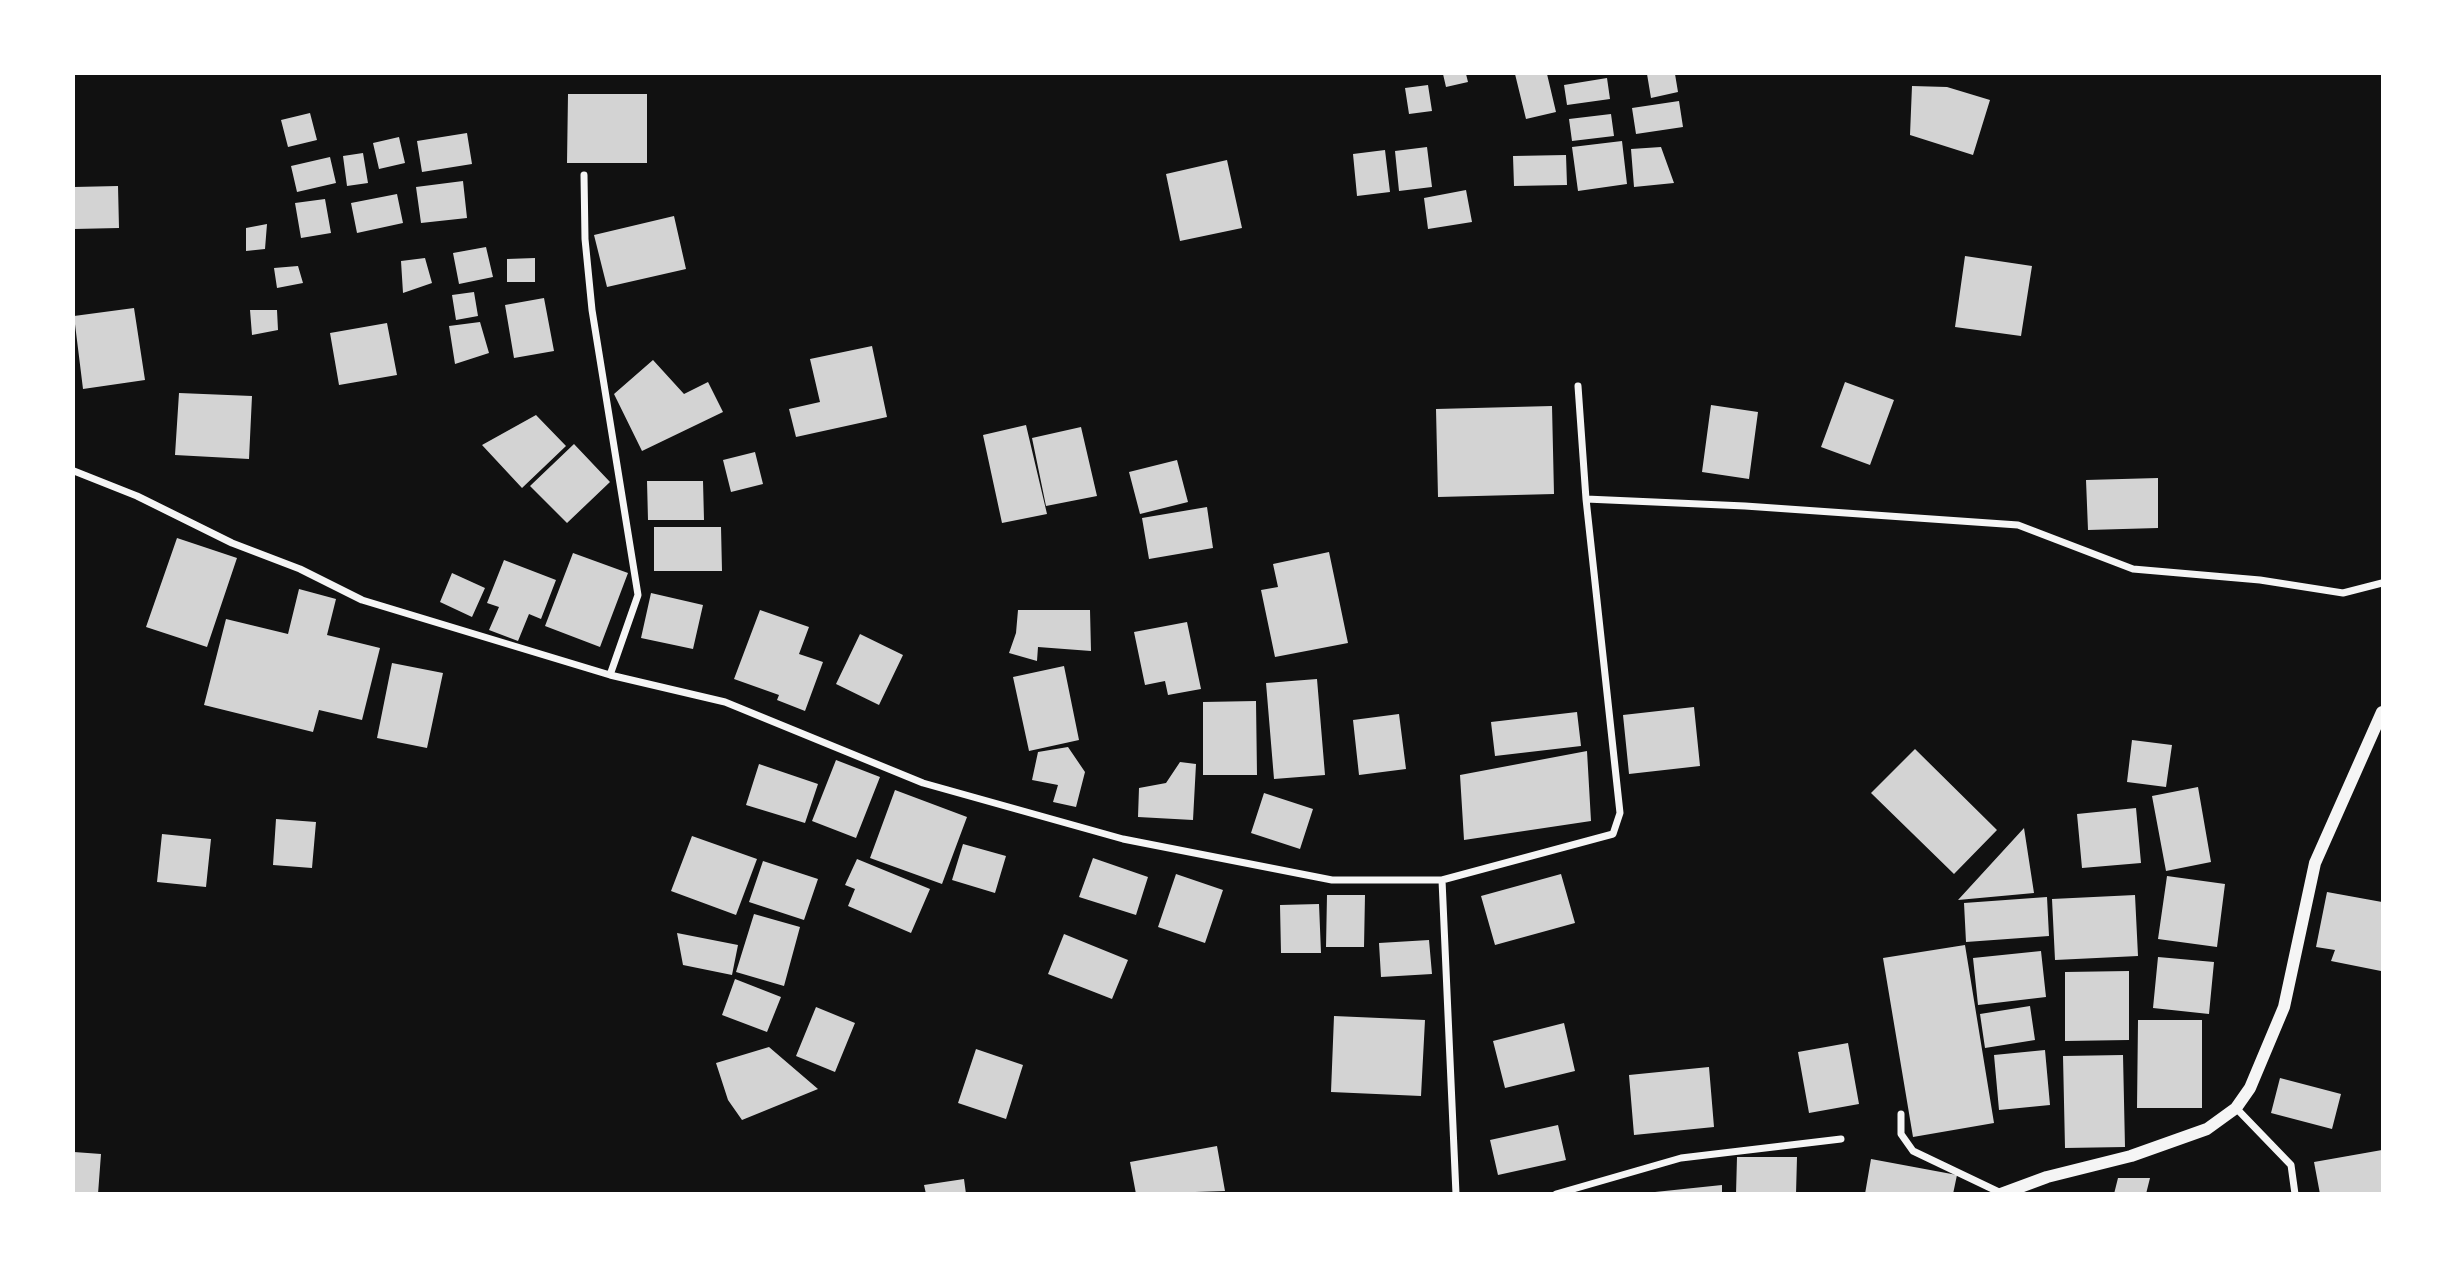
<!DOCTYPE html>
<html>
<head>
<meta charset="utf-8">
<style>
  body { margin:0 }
  #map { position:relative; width:2456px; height:1267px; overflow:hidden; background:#111; font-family:Lato,sans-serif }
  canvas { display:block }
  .frame { position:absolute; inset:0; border:75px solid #fff; pointer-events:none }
</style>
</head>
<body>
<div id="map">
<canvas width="2456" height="1267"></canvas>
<div class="frame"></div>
</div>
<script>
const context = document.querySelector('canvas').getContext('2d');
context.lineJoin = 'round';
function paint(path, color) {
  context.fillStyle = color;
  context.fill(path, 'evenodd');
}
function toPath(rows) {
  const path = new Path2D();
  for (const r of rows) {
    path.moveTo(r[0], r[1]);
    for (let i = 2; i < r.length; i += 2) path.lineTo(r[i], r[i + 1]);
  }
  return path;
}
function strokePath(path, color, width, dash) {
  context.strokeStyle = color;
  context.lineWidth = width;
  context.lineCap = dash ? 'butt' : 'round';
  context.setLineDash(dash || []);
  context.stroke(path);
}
paint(toPath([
  [1443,74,1466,74,1468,82,1446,87],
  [1515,74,1547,74,1556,112,1526,119],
  [1647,74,1675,74,1678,92,1651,98],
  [1607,78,1610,99,1567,105,1564,85],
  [1428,85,1432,111,1409,114,1405,88],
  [1912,86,1947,87,1990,100,1973,155,1910,135],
  [568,94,647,94,647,163,567,163],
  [1679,101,1683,127,1636,134,1632,108],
  [310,113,317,140,288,147,281,120],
  [1611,114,1614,136,1572,141,1569,119],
  [467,133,472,164,422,172,417,141],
  [399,137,405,163,379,169,373,143],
  [1622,141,1627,184,1578,191,1572,147],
  [1427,147,1432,187,1399,191,1395,151],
  [1661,147,1674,183,1634,187,1631,149],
  [1385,150,1390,192,1357,196,1353,154],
  [363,153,368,183,347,186,343,156],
  [1566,155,1567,185,1514,186,1513,156],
  [330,157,336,183,297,192,291,166],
  [1227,160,1242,228,1180,241,1166,174],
  [463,181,467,218,421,223,416,187],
  [118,186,119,228,74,229,74,187],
  [1466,190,1472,222,1428,229,1424,198],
  [397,194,403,223,357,233,351,203],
  [325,199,331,233,301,238,295,203],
  [674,216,686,269,607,287,594,235],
  [267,224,265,249,246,251,246,228],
  [486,247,493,277,459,284,453,253],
  [1965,256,2032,266,2021,336,1955,327],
  [425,258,432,283,403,293,401,261],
  [535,258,535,282,507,282,507,259],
  [298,266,303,283,277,288,274,268],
  [474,292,478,316,456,320,452,295],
  [544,298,554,351,514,358,505,305],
  [134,308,145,380,83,389,74,316],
  [250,310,277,310,278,330,252,335],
  [480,322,489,353,455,364,449,326],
  [387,323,397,375,339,385,330,333],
  [872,346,887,417,796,437,789,409,820,402,810,359],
  [653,360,684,394,708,382,723,412,642,451,614,394],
  [1845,382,1894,400,1870,465,1821,447],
  [179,393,252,396,249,459,175,455],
  [1711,405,1758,412,1749,479,1702,472],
  [1552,406,1554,494,1438,497,1436,409],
  [536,415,566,446,522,488,482,445],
  [1026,425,1047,514,1002,523,983,435],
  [1081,427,1097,496,1046,506,1032,438],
  [574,444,610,482,567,523,530,486],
  [755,452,763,484,731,492,723,460],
  [1177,460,1188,502,1140,514,1129,472],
  [2158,478,2158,528,2088,530,2086,480],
  [647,481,703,481,704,520,648,520],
  [1207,507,1213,548,1149,559,1142,518],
  [654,527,721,527,722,571,654,571],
  [177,538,237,558,207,647,146,627],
  [1329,552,1348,643,1275,657,1261,590,1278,587,1273,564],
  [573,553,628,573,600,647,545,626],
  [504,560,556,580,541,619,529,614,518,641,489,630,499,607,487,603],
  [452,573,485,588,472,617,440,602],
  [299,589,336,599,327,635,380,648,362,720,319,710,313,732,204,705,226,619,288,634],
  [651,593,703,605,693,649,641,638],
  [760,610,809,627,799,654,823,662,805,711,777,700,779,695,734,679],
  [1018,610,1090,610,1091,651,1038,647,1037,661,1009,653,1016,633],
  [1187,622,1201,689,1168,695,1165,681,1145,685,1134,632],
  [860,634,903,655,879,705,836,684],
  [392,663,443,673,427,748,377,738],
  [1064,666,1079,740,1029,751,1013,677],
  [1317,679,1325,775,1274,779,1266,683],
  [1256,701,1257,775,1203,775,1203,702],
  [1694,707,1700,766,1629,774,1623,715],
  [1577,712,1581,746,1495,756,1491,722],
  [1399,714,1406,769,1359,775,1353,720],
  [2132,740,2172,745,2166,787,2127,782],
  [1068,747,1085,772,1076,807,1053,802,1058,785,1032,780,1038,752],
  [1915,749,1997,830,1954,874,1871,793],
  [1587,751,1591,821,1464,840,1460,775],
  [836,760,880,777,856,838,812,821],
  [1180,762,1196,764,1193,820,1138,817,1139,788,1166,783],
  [759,764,818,784,805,823,746,805],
  [2198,787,2211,862,2166,871,2152,796],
  [895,790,967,817,942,884,870,858],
  [1264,793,1313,809,1300,849,1251,833],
  [2136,808,2141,863,2082,868,2077,814],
  [276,819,316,822,312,868,273,865],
  [2024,828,2034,893,1958,900],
  [162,834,211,839,206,887,157,882],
  [692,836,757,859,736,915,671,891],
  [963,844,1006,856,995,893,952,880],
  [1093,858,1148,877,1136,915,1079,897],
  [857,859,930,889,911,933,848,906,855,889,845,885],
  [763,861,818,879,804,920,749,902],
  [1176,874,1223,890,1205,943,1158,927],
  [1561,874,1575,923,1495,945,1481,896],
  [2167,876,2225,884,2217,947,2158,939],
  [2327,892,2382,902,2381,971,2331,961,2335,950,2316,947],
  [1327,895,1365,895,1364,947,1326,947],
  [2135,895,2138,956,2055,960,2052,899],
  [2047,897,2049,936,1966,942,1964,903],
  [1319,904,1321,953,1281,953,1280,905],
  [754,914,800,927,784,986,736,972],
  [677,933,738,945,732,975,683,965],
  [1064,934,1128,960,1112,999,1048,974],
  [1429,940,1432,974,1381,977,1379,943],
  [1965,945,1994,1123,1913,1137,1883,958],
  [2041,951,2046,997,1978,1005,1973,958],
  [2158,957,2214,962,2209,1014,2153,1008],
  [2129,971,2129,1040,2065,1041,2065,972],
  [735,979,781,997,767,1032,722,1015],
  [2030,1006,2035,1040,1985,1048,1980,1014],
  [816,1007,855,1023,835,1072,796,1056],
  [1334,1016,1425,1020,1421,1096,1331,1092],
  [2138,1020,2202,1020,2202,1108,2137,1108],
  [1564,1023,1575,1071,1505,1088,1493,1041],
  [1848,1043,1859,1104,1809,1113,1798,1052],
  [769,1047,818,1089,742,1120,728,1100,716,1063],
  [976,1049,1023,1065,1006,1119,958,1103],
  [2045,1050,2050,1105,1999,1110,1994,1055],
  [2123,1055,2125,1147,2065,1148,2063,1056],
  [1709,1067,1714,1127,1634,1135,1629,1075],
  [2280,1078,2341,1094,2332,1129,2271,1113],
  [1558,1125,1566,1160,1498,1175,1490,1140],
  [1217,1146,1225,1191,1136,1194,1130,1162],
  [2382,1150,2382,1194,2320,1194,2314,1162],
  [74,1152,101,1154,98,1194,74,1194],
  [1737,1157,1797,1157,1796,1194,1736,1194],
  [1871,1159,1957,1175,1953,1194,1865,1194],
  [2118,1178,2150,1178,2146,1194,2114,1194],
  [964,1179,966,1194,926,1194,924,1185],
  [1722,1185,1722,1194,1655,1194,1655,1192]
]), '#d3d3d3');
strokePath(toPath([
  [584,175,585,239,592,310,638,595,610,675],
  [74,471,137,496,232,543,300,569,362,600,610,675,725,702,923,783,1123,839,1332,880,1442,880,1613,834,1620,813,1586,499,1578,386],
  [1586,499,1745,506,2018,525,2133,569,2260,580,2343,593,2382,583],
  [1442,880,1456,1194],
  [2236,1108,2291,1165,2295,1194],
  [1901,1114,1901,1134,1913,1151,2001,1193],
  [1556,1194,1681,1158,1841,1139]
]), '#f5f5f5', 7);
strokePath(toPath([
  [2001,1194,2047,1177,2131,1156,2207,1129,2236,1108,2250,1088,2284,1007,2315,863,2382,712]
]), '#f5f5f5', 12);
</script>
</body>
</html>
